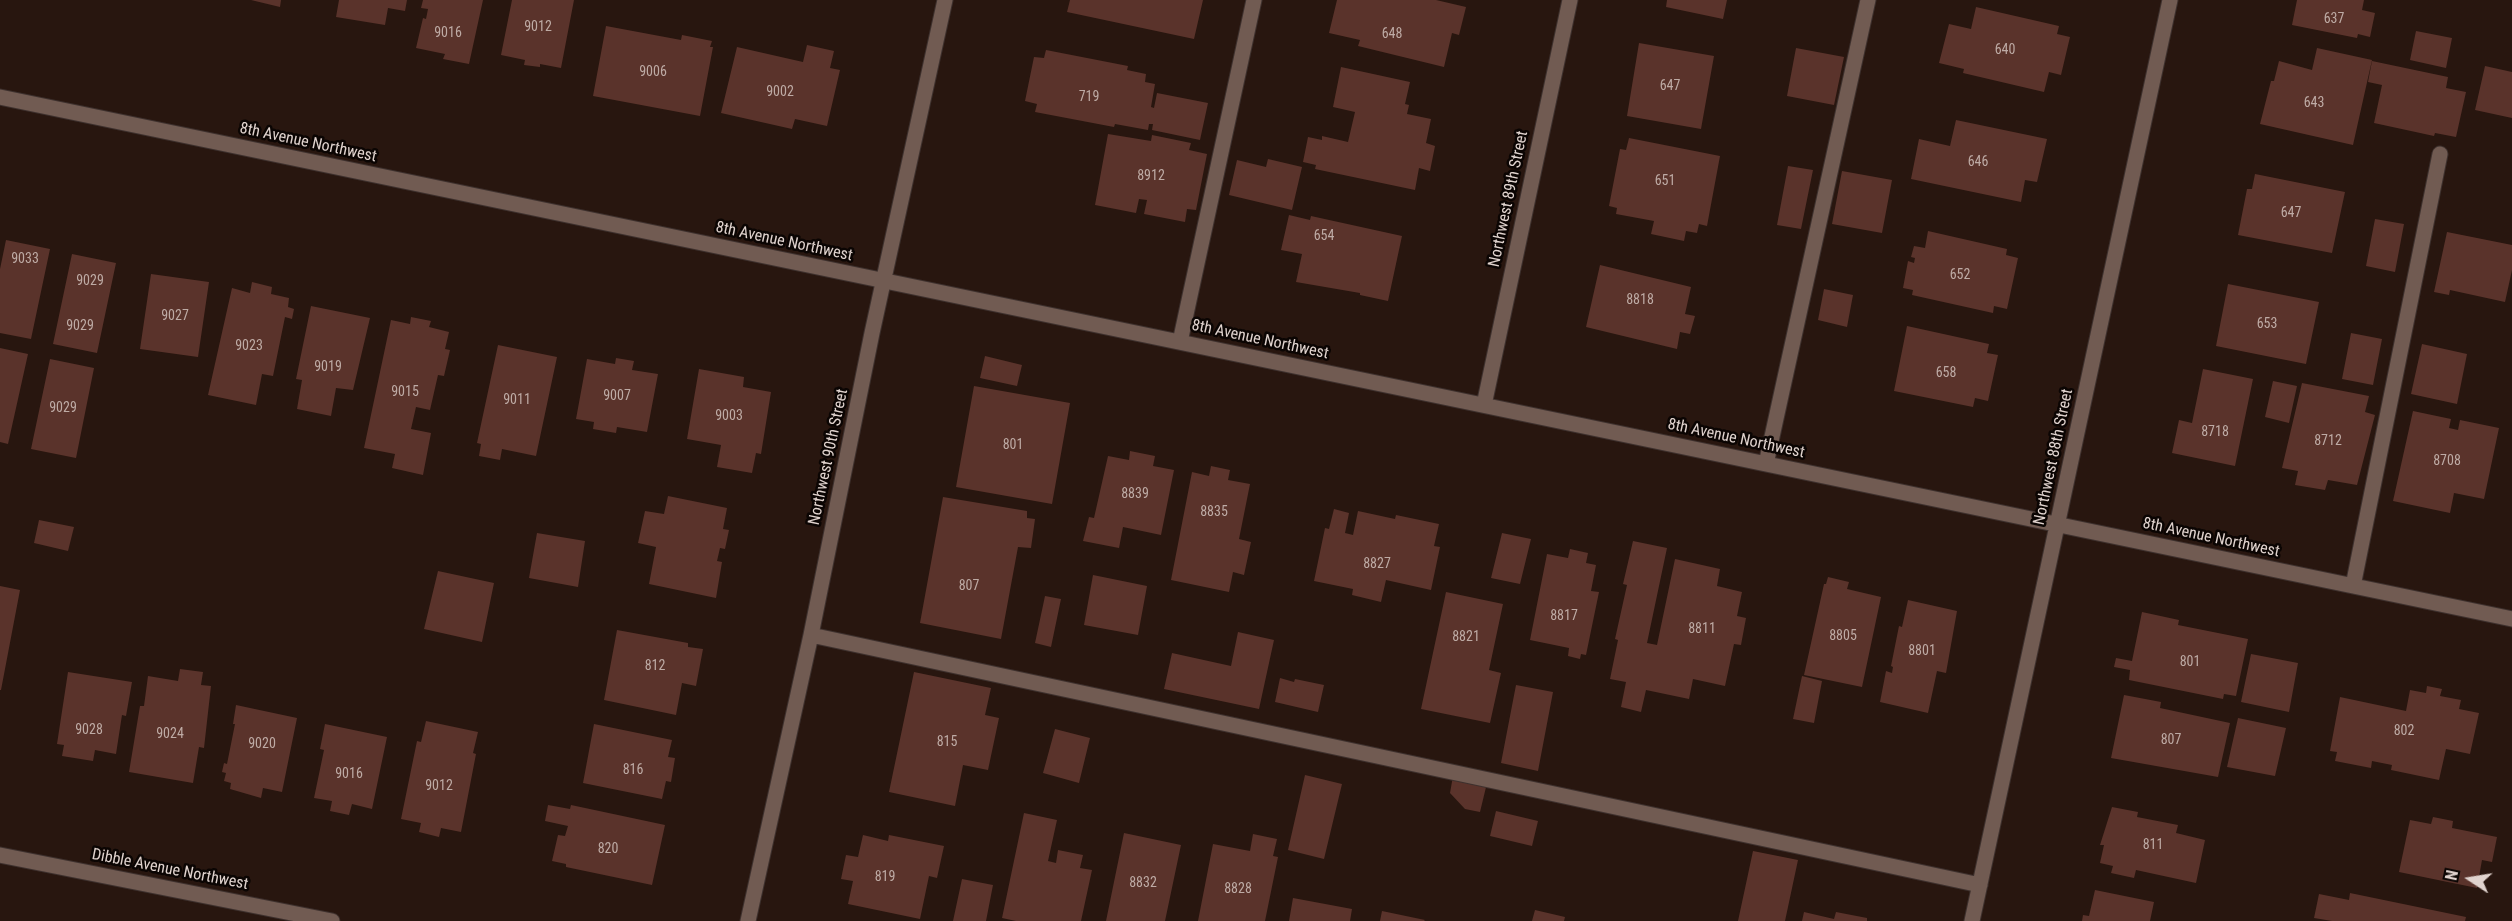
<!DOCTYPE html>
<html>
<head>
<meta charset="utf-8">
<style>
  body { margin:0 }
  #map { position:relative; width:2512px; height:921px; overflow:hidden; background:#28160f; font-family:"Roboto Condensed",sans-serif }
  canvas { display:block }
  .north { position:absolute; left:2440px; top:849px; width:60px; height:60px; -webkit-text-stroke:4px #0b0503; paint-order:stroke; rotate:282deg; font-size:16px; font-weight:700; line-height:24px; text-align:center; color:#e0d3ce }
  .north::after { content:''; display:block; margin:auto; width:21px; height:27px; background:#e0d3ce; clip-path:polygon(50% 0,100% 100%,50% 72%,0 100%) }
</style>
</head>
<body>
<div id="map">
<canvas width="2512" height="921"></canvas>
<div class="north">N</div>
</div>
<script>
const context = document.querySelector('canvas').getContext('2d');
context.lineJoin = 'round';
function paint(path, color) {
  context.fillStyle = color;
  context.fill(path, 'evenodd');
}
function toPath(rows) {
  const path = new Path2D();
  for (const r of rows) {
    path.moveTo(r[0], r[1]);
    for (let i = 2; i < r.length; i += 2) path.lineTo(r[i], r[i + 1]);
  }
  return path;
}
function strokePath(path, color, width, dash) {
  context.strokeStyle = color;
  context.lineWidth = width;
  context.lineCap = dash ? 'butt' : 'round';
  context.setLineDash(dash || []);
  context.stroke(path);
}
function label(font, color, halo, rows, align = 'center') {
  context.font = font + ' "Roboto Condensed",sans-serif';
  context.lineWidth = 5;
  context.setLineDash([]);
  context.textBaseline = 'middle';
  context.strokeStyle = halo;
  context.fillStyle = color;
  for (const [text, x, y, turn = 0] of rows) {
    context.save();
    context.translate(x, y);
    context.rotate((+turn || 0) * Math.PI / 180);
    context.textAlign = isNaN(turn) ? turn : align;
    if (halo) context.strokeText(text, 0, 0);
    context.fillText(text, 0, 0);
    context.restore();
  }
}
paint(toPath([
  [251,0,281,0,280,7],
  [339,0,407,0,405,11,388,8,385,25,336,17],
  [423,0,483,0,469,64,443,59,445,54,416,48,423,18,426,19,428,9,421,8],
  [512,0,574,0,561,68,540,64,540,67,524,65,525,60,501,55],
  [1070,0,1203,0,1194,39,1067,12],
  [1337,0,1436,0,1466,7,1459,35,1452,33,1444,67,1358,46,1360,40,1329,33],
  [1667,0,1727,0,1723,19,1666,7],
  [2297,0,2364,0,2362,10,2375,13,2370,37,2358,34,2357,38,2292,25],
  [1976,7,2059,26,2057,34,2070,37,2061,75,2049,72,2044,92,1963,73,1964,69,1939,63,1949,24,1971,29],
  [606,26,681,40,682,35,712,41,710,47,713,47,700,116,593,96],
  [2416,31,2452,38,2446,68,2410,60],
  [1639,43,1714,56,1701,129,1627,116],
  [807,45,834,51,830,68,840,70,827,126,795,119,792,129,721,113,737,47,803,62],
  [1796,48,1844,57,1834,105,1787,96],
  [2317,48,2372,60,2353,145,2260,124,2271,81,2274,81,2279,61,2312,70],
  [1046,50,1128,66,1127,70,1146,74,1145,82,1155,84,1151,107,1154,108,1157,93,1208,103,1200,140,1152,130,1153,124,1149,124,1148,130,1115,124,1114,127,1035,112,1037,104,1025,101,1034,57,1044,58],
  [2372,61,2448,77,2446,88,2466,92,2456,137,2435,133,2434,136,2374,123,2382,85,2368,82],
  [2485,66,2512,72,2512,118,2475,110],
  [1341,67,1410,82,1405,104,1409,105,1407,114,1431,119,1426,143,1435,146,1430,171,1419,168,1415,190,1315,169,1316,165,1303,162,1308,137,1322,140,1322,136,1348,142,1355,112,1333,107],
  [1956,120,2047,139,2037,182,2025,180,2021,202,1911,179,1919,139,1950,146],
  [1108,134,1151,141,1152,135,1191,143,1189,150,1207,154,1196,210,1187,209,1185,222,1144,214,1147,200,1139,199,1136,213,1095,205],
  [1629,138,1720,156,1707,226,1699,224,1697,233,1686,231,1684,241,1651,234,1654,221,1616,214,1617,208,1609,206,1620,149,1626,150],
  [1268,159,1302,167,1292,210,1229,195,1237,160,1266,167],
  [1788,166,1813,170,1801,229,1777,225],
  [1842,171,1892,180,1882,233,1832,224],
  [2255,174,2345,192,2332,253,2238,235,2247,189,2252,189],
  [1289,215,1310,220,1311,216,1402,236,1388,301,1360,295,1360,293,1296,282,1302,254,1281,250],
  [2375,219,2404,224,2395,272,2366,266],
  [1928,231,2007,249,2006,255,2018,258,2007,309,1994,306,1993,313,1912,295,1913,290,1903,288,1908,261,1914,263,1915,258,1911,257,1914,246,1925,248],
  [2447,232,2512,245,2512,270,2505,302,2450,290,2449,295,2434,292],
  [6,240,50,249,31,339,0,333,0,269],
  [72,254,116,263,97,353,53,344],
  [1600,265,1691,287,1685,314,1695,316,1690,334,1680,332,1677,349,1586,327],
  [151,274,209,282,198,357,140,349],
  [252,282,272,287,271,294,289,298,288,307,294,309,292,319,285,317,273,376,262,374,256,405,208,395,232,288,250,293],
  [2228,284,2319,302,2306,364,2216,346],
  [1824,289,1853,295,1847,327,1818,320],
  [311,306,370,318,353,390,336,388,331,416,297,409,302,380,296,379],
  [411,317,431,321,429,327,449,332,445,349,450,350,444,376,438,375,430,410,416,407,411,429,431,433,423,475,392,468,395,454,364,448,391,320,410,324],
  [1907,326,1989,344,1987,353,1998,355,1988,401,1975,398,1973,407,1894,391],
  [2351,333,2382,339,2373,385,2342,379],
  [2422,344,2467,354,2457,404,2411,394],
  [498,345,557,357,536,456,502,449,500,460,479,456,481,444,477,443],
  [0,348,28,354,8,444,0,442],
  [985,356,1022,365,1017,386,980,378],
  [616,358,634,361,632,370,658,374,647,432,617,427,616,433,593,429,594,422,576,419,587,359,615,364],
  [50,359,94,368,76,458,31,449],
  [699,369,744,377,743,387,771,392,761,454,756,453,752,473,717,467,721,445,687,439],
  [2203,369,2253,379,2235,466,2172,453,2179,420,2192,423],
  [2273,381,2297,386,2289,423,2265,417],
  [2302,383,2369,396,2365,412,2375,415,2357,485,2328,480,2325,490,2295,485,2298,471,2282,468],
  [974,386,1070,403,1052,504,956,487],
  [2413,411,2451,419,2449,428,2458,430,2460,420,2499,428,2484,499,2454,493,2450,513,2393,501],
  [1130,451,1155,456,1153,466,1174,470,1161,535,1123,527,1119,548,1083,541,1089,517,1094,518,1108,456,1129,460],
  [1211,466,1230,470,1228,480,1250,484,1239,539,1251,542,1244,575,1233,572,1229,592,1171,580,1192,472,1209,476],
  [668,496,727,508,723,529,729,530,725,549,720,548,717,561,722,562,716,598,649,584,656,547,638,543,645,511,664,514],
  [943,497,1027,511,1027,518,1035,519,1031,548,1018,547,1001,639,920,623],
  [1334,509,1349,513,1345,533,1353,535,1358,511,1395,519,1396,515,1439,524,1434,546,1440,547,1431,590,1386,580,1381,602,1352,595,1353,589,1314,581,1325,528,1329,529],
  [39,520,74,527,68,551,34,543],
  [537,533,585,541,578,587,529,578],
  [1502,533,1531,539,1520,584,1491,578],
  [1633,541,1667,548,1647,643,1657,645,1675,559,1720,569,1717,586,1742,592,1737,616,1746,618,1741,645,1734,644,1725,686,1693,679,1689,699,1646,690,1641,712,1621,707,1626,682,1610,679,1618,640,1615,639,1627,585,1623,584],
  [1570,549,1588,553,1586,563,1596,565,1591,591,1599,592,1586,655,1581,654,1580,659,1568,656,1569,648,1530,640,1547,554,1568,558],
  [438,571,494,583,482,642,424,629],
  [1093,575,1147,586,1138,635,1084,625],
  [1828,577,1849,582,1847,589,1881,597,1862,687,1804,675,1824,584,1826,584],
  [0,586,20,590,1,690,0,690],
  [1446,592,1503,604,1489,670,1501,673,1490,723,1421,709],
  [1045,596,1061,599,1051,647,1035,643],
  [1908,600,1957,611,1946,673,1937,671,1928,713,1880,702,1886,671,1892,673,1893,667,1891,666,1899,626,1902,627],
  [2142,612,2179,620,2178,625,2248,639,2236,696,2224,694,2223,699,2129,680,2130,670,2114,667,2116,658,2132,661],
  [617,630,688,643,688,647,703,649,696,686,682,683,676,715,604,700],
  [1238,632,1274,640,1259,709,1164,689,1172,653,1231,666],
  [2251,654,2298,663,2289,712,2241,702],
  [180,669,203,672,201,685,211,686,204,748,199,747,193,783,129,772,140,706,144,706,148,676,178,681],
  [68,672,132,682,126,716,122,715,116,754,95,750,93,761,62,756,64,745,57,744],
  [914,672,991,688,985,715,999,718,988,770,963,765,955,806,889,792],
  [1802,676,1822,681,1814,723,1793,719],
  [1280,678,1294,682,1295,679,1324,685,1318,712,1275,702],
  [1516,685,1553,692,1538,771,1501,763],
  [2427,686,2442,689,2440,696,2461,700,2459,709,2479,713,2470,754,2446,749,2439,780,2391,770,2392,765,2372,761,2371,768,2335,761,2337,752,2330,751,2340,697,2406,711,2410,690,2426,693],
  [2124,695,2161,702,2160,708,2230,723,2218,777,2111,758],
  [236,705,297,718,282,792,263,788,261,798,230,789,231,783,224,781,226,773,222,772,224,763,227,764,235,724,233,724],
  [2238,718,2286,728,2275,776,2227,767],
  [426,721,478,732,473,753,476,754,461,832,441,828,439,837,419,832,421,823,401,819,417,741,421,742],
  [325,724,387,737,372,809,352,804,349,815,330,811,332,801,314,798,324,750,320,749],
  [594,724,672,740,668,757,675,758,671,782,666,781,662,799,583,783],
  [1055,729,1090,738,1079,783,1043,773],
  [1305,775,1342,784,1324,859,1288,850],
  [1453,776,1487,783,1480,812,1465,809,1450,793],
  [548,805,570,809,571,805,665,825,652,885,566,867,566,864,552,861,558,835,565,836,568,826,545,821],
  [2112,807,2138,812,2137,817,2178,825,2176,833,2205,840,2196,883,2136,870,2134,878,2111,873,2113,866,2100,863,2104,845,2100,845],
  [1496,811,1538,821,1532,846,1490,836],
  [1024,813,1057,820,1048,861,1056,863,1058,850,1083,855,1080,868,1092,870,1081,921,1016,921,1002,918],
  [2433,817,2453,821,2452,828,2497,837,2492,862,2482,860,2477,888,2399,872,2410,820,2431,824],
  [1124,833,1181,845,1165,921,1106,921],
  [1253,834,1277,839,1273,856,1278,857,1265,921,1198,921,1213,844,1250,851],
  [863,835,888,841,889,835,944,846,937,878,929,876,920,919,848,904,853,881,841,879,846,855,858,857],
  [1753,851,1798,860,1785,921,1738,921],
  [962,879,993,885,986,921,953,921],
  [2095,890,2154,902,2150,921,2082,921,2083,915,2089,916],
  [2350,893,2466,917,2465,921,2332,921,2314,918,2319,894,2349,900],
  [1293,898,1352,909,1350,921,1289,921],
  [1535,910,1565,917,1564,921,1532,921],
  [1382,911,1425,920,1424,921,1380,921],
  [1804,912,1834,919,1836,912,1867,918,1867,921,1802,921]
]), '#5a332b');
const minor = toPath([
  [0,97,2512,619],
  [1180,342,1254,0],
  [1484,405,1570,0],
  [1766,464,1868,0],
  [2353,586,2440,154],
  [811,635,1980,885],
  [0,855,332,921],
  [748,921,811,635,872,333,945,0],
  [1972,921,2170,0]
]);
strokePath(minor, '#3e312e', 17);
strokePath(minor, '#715b52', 15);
label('14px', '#beaba5', null, [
  ["637",2334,19],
  ["9012",538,27],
  ["9016",448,33],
  ["648",1392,34],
  ["640",2005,50],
  ["9006",653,72],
  ["647",1670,86],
  ["9002",780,92],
  ["719",1089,97],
  ["643",2314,103],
  ["646",1978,162],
  ["8912",1151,176],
  ["651",1665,181],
  ["647",2291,213],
  ["654",1324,236],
  ["9033",25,259],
  ["652",1960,275],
  ["9029",90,281],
  ["8818",1640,300],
  ["9027",175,316],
  ["653",2267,324],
  ["9029",80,326],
  ["9023",249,346],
  ["9019",328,367],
  ["658",1946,373],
  ["9015",405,392],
  ["9007",617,396],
  ["9011",517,400],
  ["9029",63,408],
  ["9003",729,416],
  ["8718",2215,432],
  ["8712",2328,441],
  ["801",1013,445],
  ["8708",2447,461],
  ["8839",1135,494],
  ["8835",1214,512],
  ["8827",1377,564],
  ["807",969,586],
  ["8817",1564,616],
  ["8811",1702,629],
  ["8805",1843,636],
  ["8821",1466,637],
  ["8801",1922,651],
  ["801",2190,662],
  ["812",655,666],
  ["9028",89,730],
  ["802",2404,731],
  ["9024",170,734],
  ["807",2171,740],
  ["815",947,742],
  ["9020",262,744],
  ["816",633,770],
  ["9016",349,774],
  ["9012",439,786],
  ["811",2153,845],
  ["820",608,849],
  ["819",885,877],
  ["8832",1143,883],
  ["8828",1238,889]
]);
label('16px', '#e0d3ce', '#0b0503', [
  ["8th Avenue Northwest",308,143,12],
  ["Northwest 89th Street",1509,199,-78],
  ["8th Avenue Northwest",784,242,12],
  ["8th Avenue Northwest",1260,340,12],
  ["8th Avenue Northwest",1736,439,12],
  ["Northwest 90th Street",829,457,-78],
  ["Northwest 88th Street",2054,457,-78],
  ["8th Avenue Northwest",2211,538,12],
  ["Dibble Avenue Northwest",170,870,11]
]);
</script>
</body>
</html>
